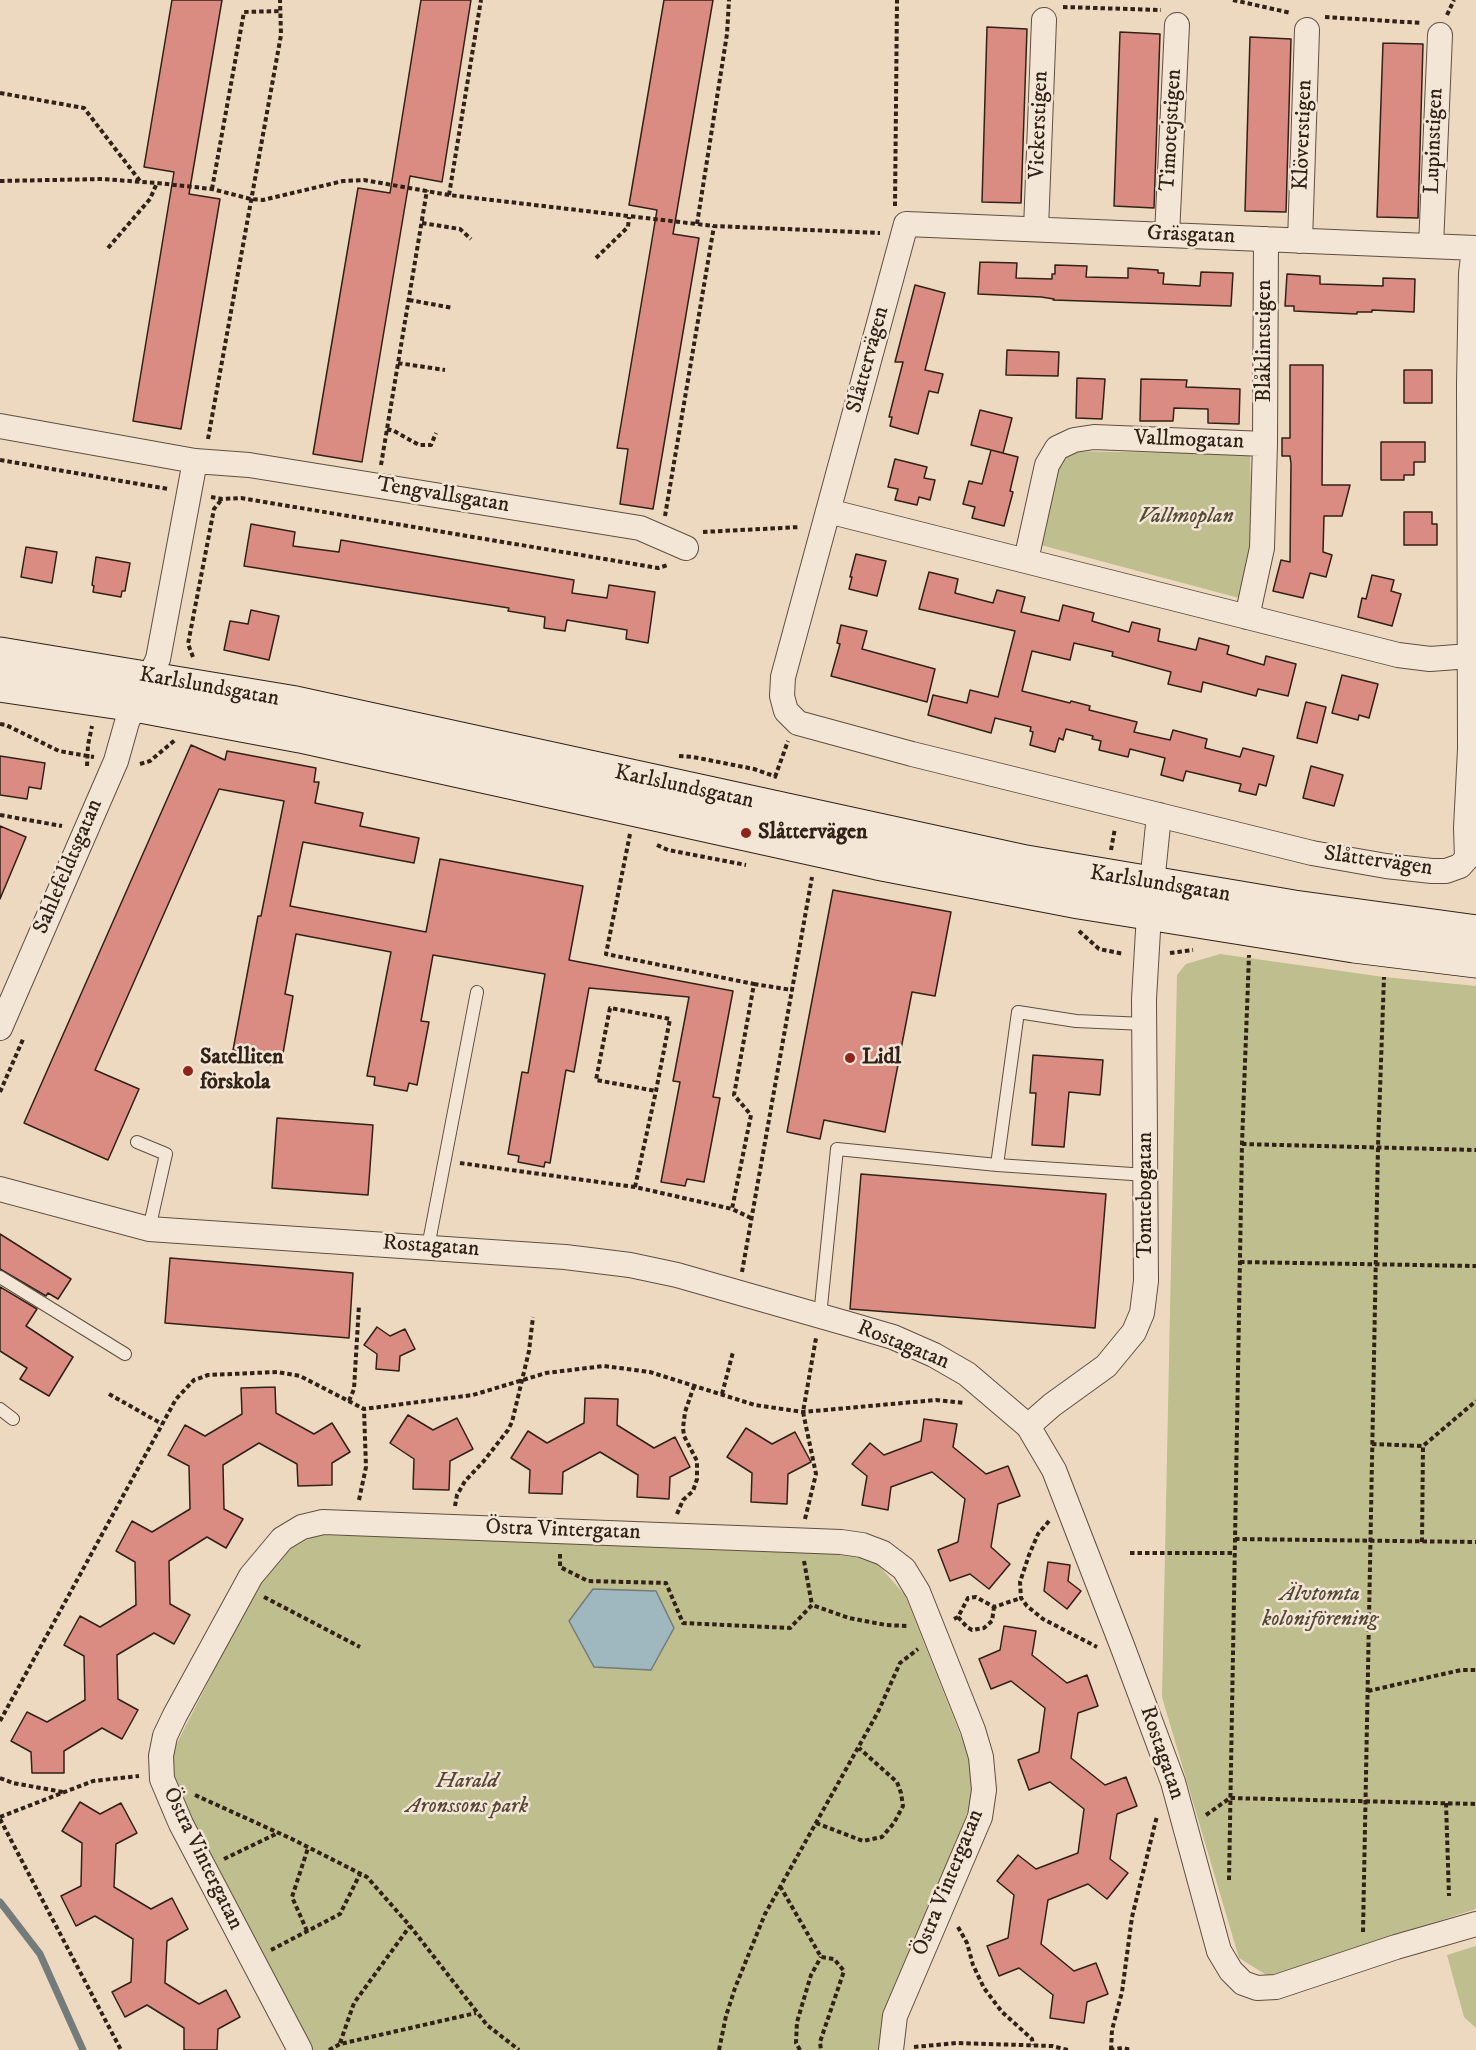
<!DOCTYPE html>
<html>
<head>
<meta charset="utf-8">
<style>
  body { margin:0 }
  canvas { display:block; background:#ecd9c0 }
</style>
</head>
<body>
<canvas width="1476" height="2050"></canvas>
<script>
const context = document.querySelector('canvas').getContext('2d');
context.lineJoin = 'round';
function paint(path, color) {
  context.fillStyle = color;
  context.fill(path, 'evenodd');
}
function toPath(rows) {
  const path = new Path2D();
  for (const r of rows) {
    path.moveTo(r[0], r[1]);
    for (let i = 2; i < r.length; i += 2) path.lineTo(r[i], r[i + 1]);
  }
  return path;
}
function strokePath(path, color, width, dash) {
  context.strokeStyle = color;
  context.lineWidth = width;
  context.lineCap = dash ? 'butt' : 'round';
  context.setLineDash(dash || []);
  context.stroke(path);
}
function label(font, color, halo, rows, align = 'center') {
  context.font = font + ' "IM FELL DW Pica",serif';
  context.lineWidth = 5;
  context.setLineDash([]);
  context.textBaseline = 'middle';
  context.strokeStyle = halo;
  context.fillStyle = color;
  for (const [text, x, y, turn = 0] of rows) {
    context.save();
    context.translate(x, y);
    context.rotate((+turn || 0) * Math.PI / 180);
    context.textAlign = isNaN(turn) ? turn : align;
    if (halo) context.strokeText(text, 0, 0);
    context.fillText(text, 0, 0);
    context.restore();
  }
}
paint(toPath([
  [1063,451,1250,454,1252,540,1239,598,1037,544],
  [1220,954,1384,977,1476,986,1476,1909,1268,1976,1239,1958,1162,1697,1177,975,1186,964],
  [316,1535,451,1538,836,1552,874,1560,905,1595,972,1764,975,1794,927,1916,884,2050,311,2050,170,1780,173,1751,260,1580,282,1554],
  [1476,1946,1476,2028,1464,2017,1447,1955]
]), '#bebe8e');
const water = toPath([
  [593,1589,656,1591,674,1628,651,1670,594,1667,569,1621,593,1589]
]);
paint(water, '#9fb7be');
strokePath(water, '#737b7b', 1.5);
strokePath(toPath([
  [0,1902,40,1954,83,2050]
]), '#737b7b', 7);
const building = toPath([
  [172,0,222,0,189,194,220,199,181,429,133,421,174,172,144,167,172,0],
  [421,0,471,0,442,182,410,176,362,462,313,454,358,188,390,193,421,0],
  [664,0,713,0,673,234,699,238,653,509,620,504,628,449,617,448,657,210,629,205,664,0],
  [987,27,1027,29,1021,203,982,202,987,27],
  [1120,32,1160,34,1154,208,1114,206,1120,32],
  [1250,37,1291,39,1286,212,1245,211,1250,37],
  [1383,43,1423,44,1418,218,1377,217,1383,43],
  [980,262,1017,263,1016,278,1052,279,1052,274,1055,274,1055,265,1087,266,1086,277,1128,278,1128,268,1158,270,1158,273,1164,273,1163,284,1200,286,1201,272,1233,273,1231,306,1053,300,1054,299,1041,297,978,294,980,262],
  [1287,274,1320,276,1320,284,1383,286,1383,278,1415,279,1414,312,1372,310,1372,312,1357,312,1357,314,1294,311,1294,306,1285,306,1287,274],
  [915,285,945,293,925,370,943,374,938,393,929,391,918,434,890,426,892,417,889,417,903,362,895,362,915,285],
  [1007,350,1059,352,1058,376,1006,375,1007,350],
  [1290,365,1323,365,1322,485,1350,485,1342,516,1324,516,1323,552,1332,555,1326,577,1310,573,1303,598,1273,591,1281,560,1290,562,1291,464,1290,456,1282,456,1282,438,1290,438,1290,365],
  [1404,370,1432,370,1432,403,1404,403,1404,370],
  [1077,378,1105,379,1102,419,1076,418,1077,378],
  [1141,379,1187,380,1186,387,1240,389,1239,424,1208,423,1208,409,1174,408,1173,421,1140,421,1141,379],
  [980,410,1012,418,1003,453,971,445,980,410],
  [1381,442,1425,442,1425,462,1414,462,1414,475,1404,475,1404,480,1381,480,1381,442],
  [991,450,1018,457,1010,491,1013,492,1004,526,972,518,975,507,963,504,969,481,982,484,991,450],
  [895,459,927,467,924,478,935,480,930,500,919,497,917,505,895,500,898,489,888,487,895,459],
  [1404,512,1432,512,1432,524,1437,524,1437,545,1404,545,1404,512],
  [251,524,295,532,293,546,339,552,341,540,574,580,572,593,607,598,609,585,655,592,648,643,626,639,627,630,567,620,565,631,544,628,545,617,508,611,509,608,244,566,251,524],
  [26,547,57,552,52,583,21,577,26,547],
  [856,554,886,561,877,596,849,589,852,577,850,577,856,554],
  [96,557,130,563,125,591,122,591,121,597,93,592,94,586,92,585,96,557],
  [929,572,958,579,955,593,993,603,997,590,1025,597,1021,612,1059,621,1063,605,1094,613,1092,621,1129,632,1132,622,1160,629,1158,641,1196,650,1199,638,1229,646,1227,654,1264,665,1266,656,1296,664,1288,696,1258,689,1256,696,1203,682,1201,692,1168,684,1171,672,1112,656,1113,652,1074,643,1070,660,1032,651,1022,691,1070,703,1071,701,1090,706,1089,710,1137,722,1134,732,1170,740,1173,730,1207,739,1205,748,1240,757,1243,748,1274,756,1266,786,1259,784,1256,795,1239,791,1241,784,1186,771,1183,781,1161,775,1165,758,1130,749,1128,757,1099,750,1101,741,1092,739,1093,736,1066,729,1063,740,1059,738,1055,752,1030,745,1033,732,1030,731,1031,727,995,718,991,733,928,715,933,695,967,703,970,690,998,697,1015,631,919,609,929,572],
  [1372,575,1394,580,1391,591,1401,594,1392,626,1358,617,1362,598,1366,599,1372,575],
  [251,610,279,616,269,660,224,650,230,621,248,624,251,610],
  [841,625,867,631,862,649,935,669,927,702,831,676,840,644,837,643,841,625],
  [1342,675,1378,684,1369,718,1359,715,1358,720,1332,713,1342,675],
  [1306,702,1326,707,1317,743,1297,738,1306,702],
  [191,745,225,760,227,751,316,768,314,782,319,782,315,803,363,813,360,826,419,838,414,863,303,842,290,906,426,932,440,859,583,886,569,960,733,991,713,1097,720,1098,704,1182,687,1179,685,1186,661,1182,680,1082,673,1081,689,997,589,988,574,1072,566,1070,550,1163,545,1162,544,1167,518,1162,519,1156,508,1154,522,1072,528,1073,545,974,433,955,421,1021,429,1022,417,1085,409,1083,407,1091,374,1085,375,1077,367,1076,391,952,296,934,285,994,293,996,282,1059,273,1057,271,1065,240,1059,242,1051,233,1050,258,916,261,916,284,801,219,789,95,1070,139,1089,108,1160,24,1123,191,745],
  [0,756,45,763,41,789,29,787,27,799,0,795,0,756],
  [1311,766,1343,775,1334,806,1303,798,1311,766],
  [0,826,26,837,0,899,0,826],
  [833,890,951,912,935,996,912,992,885,1132,824,1120,820,1139,787,1132,833,890],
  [1033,1055,1103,1060,1100,1095,1069,1092,1064,1147,1032,1145,1036,1093,1030,1093,1033,1055],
  [277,1118,373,1125,368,1195,272,1188,277,1118],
  [861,1174,1106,1194,1095,1328,850,1309,861,1174],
  [0,1234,71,1279,58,1299,48,1293,46,1296,0,1269,0,1234],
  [170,1258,353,1273,349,1338,165,1323,170,1258],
  [0,1287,37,1309,26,1326,73,1357,49,1396,20,1379,27,1368,0,1351,0,1287],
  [377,1327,390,1336,405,1329,415,1349,400,1356,399,1371,376,1369,377,1354,364,1345,377,1327],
  [275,1387,276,1413,314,1434,332,1423,350,1452,332,1463,332,1485,298,1486,297,1464,259,1443,223,1465,224,1509,243,1519,226,1548,207,1537,169,1561,170,1604,190,1615,174,1644,154,1633,117,1655,118,1699,138,1710,122,1739,102,1728,64,1751,64,1773,32,1773,31,1752,11,1741,27,1712,47,1722,85,1700,84,1656,64,1645,80,1616,100,1627,136,1605,135,1562,116,1551,132,1521,152,1532,190,1509,189,1466,168,1455,185,1425,205,1436,242,1414,241,1388,275,1387],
  [585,1398,618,1399,617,1425,654,1448,675,1437,690,1467,670,1477,669,1499,637,1497,638,1475,600,1452,563,1472,562,1494,529,1493,530,1470,511,1458,528,1431,547,1443,584,1423,585,1398],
  [408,1415,433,1430,457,1418,473,1449,450,1461,449,1490,413,1489,414,1459,390,1443,408,1415],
  [924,1419,957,1424,953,1447,986,1474,1008,1466,1020,1496,998,1504,991,1547,1010,1564,989,1589,970,1574,950,1581,938,1550,958,1542,965,1499,932,1472,891,1487,888,1510,862,1505,867,1476,852,1464,870,1443,884,1455,921,1441,924,1419],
  [746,1428,772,1444,795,1432,811,1462,788,1474,787,1504,751,1502,752,1473,727,1457,746,1428],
  [1048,1562,1070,1565,1068,1581,1081,1591,1067,1609,1044,1591,1048,1562],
  [1004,1626,1036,1631,1032,1655,1067,1683,1087,1675,1098,1706,1078,1713,1071,1758,1105,1785,1126,1777,1137,1806,1117,1814,1110,1859,1128,1873,1107,1899,1088,1884,1048,1900,1041,1944,1074,1971,1096,1963,1108,1994,1087,2002,1084,2023,1050,2018,1053,1995,1019,1968,999,1976,987,1946,1008,1938,1014,1895,997,1881,1018,1855,1036,1869,1078,1853,1084,1809,1050,1782,1029,1790,1018,1760,1039,1752,1045,1708,1011,1681,991,1689,979,1659,1000,1650,1004,1626],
  [80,1802,100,1814,121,1803,137,1833,116,1844,114,1887,151,1909,172,1898,188,1929,167,1941,165,1983,199,2004,226,1990,240,2017,218,2029,217,2050,184,2050,184,2028,147,2005,125,2017,112,1992,131,1982,133,1939,95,1916,76,1926,61,1896,81,1886,82,1843,62,1831,80,1802]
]);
paint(building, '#db8c82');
strokePath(building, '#322117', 1.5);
const lane = toPath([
  [137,1142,166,1154,149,1229],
  [997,1165,1018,1012,1076,1021,1145,1024],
  [428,1247,477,992],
  [0,1277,125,1354],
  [820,1316,837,1149,997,1165,1147,1175],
  [0,1409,13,1419]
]);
const street = toPath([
  [1036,229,1044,20],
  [1167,235,1177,25],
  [1300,241,1307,30],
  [1431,246,1440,35],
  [1474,248,1471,274,1469,384,1470,749,1466,828,1467,858,1460,866,1446,871,1432,871,1386,866,1312,853,912,754,798,723,786,711,782,696,783,677,906,224,1476,248],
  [0,426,195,461,249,465,640,528,686,548],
  [1265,444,1266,239],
  [828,511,1398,655,1430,659,1470,656],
  [1026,560,1047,465,1057,448,1074,440,1094,437,1265,444,1262,548,1247,617],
  [149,677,158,659,195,461],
  [1152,884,1159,815],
  [0,1028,116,761,127,722,135,705],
  [0,1189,149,1229,565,1257,630,1265,677,1275,852,1325,893,1337,934,1355,967,1374,1028,1426,1054,1470,1123,1648,1173,1782,1219,1951,1231,1971,1243,1983,1257,1988,1276,1987,1396,1947,1476,1924],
  [1028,1426,1052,1405,1106,1366,1134,1332,1142,1313,1146,1281,1144,999,1149,914],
  [300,2050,181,1824,162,1779,161,1756,165,1736,175,1715,251,1576,282,1539,302,1527,323,1522,841,1542,862,1545,883,1553,904,1569,918,1592,973,1730,981,1757,984,1790,980,1817,895,2016,891,2050]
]);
const secondary = toPath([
  [0,654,296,703,1026,862,1294,907,1476,932],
  [0,685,135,705,300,736,877,863,1079,902,1354,946,1476,961]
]);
strokePath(lane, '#604f41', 14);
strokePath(street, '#604f41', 26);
strokePath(secondary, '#322117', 35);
strokePath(toPath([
  [1233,0,1291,13],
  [1063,7,1161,10],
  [1447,15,1454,0],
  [1325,17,1422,23],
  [0,93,84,108,140,181],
  [0,181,102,179,157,183,212,189,251,199,263,200,343,181,364,180,449,195,714,226,880,233],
  [212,189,244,12,281,11],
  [449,195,481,0],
  [895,206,897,0],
  [422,223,460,229,471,239],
  [697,224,727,34,729,0],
  [108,248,150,199,157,183],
  [596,258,628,227,629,217],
  [409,300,453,308],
  [398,363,445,370],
  [387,429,394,431,419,445,431,445,436,433],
  [208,439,281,35,280,0],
  [0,460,168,489],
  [381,465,427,190],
  [211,497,222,499,241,498,658,568,668,565],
  [665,516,714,226],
  [703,532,800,527],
  [193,657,188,644,214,509,222,499],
  [0,724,6,725,59,751,94,757],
  [679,756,693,757,754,769,777,777],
  [140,764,150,761,175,740],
  [87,766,88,745,92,726],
  [775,777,788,741],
  [0,815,62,826],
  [630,834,606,954,754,984,734,1095,751,1115,732,1209,751,1218],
  [657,845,668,850,746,865],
  [1111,850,1115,828],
  [1079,931,1099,949,1124,954],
  [1170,953,1193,950],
  [754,984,792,990],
  [0,1092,24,1037],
  [1242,1144,1476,1150],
  [460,1163,635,1187,732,1209],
  [635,1187,656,1091,670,1019,610,1008,596,1080,656,1091],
  [1240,1262,1476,1266],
  [742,1272,812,877],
  [109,1394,162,1424],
  [722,1394,733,1352],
  [349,1401,354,1389,359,1305],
  [1372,1444,1423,1446],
  [359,1500,366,1467,364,1409],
  [455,1506,457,1495,465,1481,483,1462,508,1430,512,1422,529,1351,533,1317],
  [677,1514,683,1500,693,1491,697,1479,697,1461,684,1436,683,1428,685,1412,694,1386],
  [805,1519,816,1474,803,1412,816,1338],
  [1049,1521,1038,1534,1029,1555,1020,1582,1021,1598,1027,1606,1043,1619,1097,1647],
  [1235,1539,1476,1542],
  [1422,1542,1423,1446,1476,1401],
  [1130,1553,1234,1553],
  [560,1554,560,1567,588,1581,666,1583,683,1623,790,1628,812,1605,849,1618,886,1625,908,1626],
  [804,1561,812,1605],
  [264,1597,360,1647],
  [958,1617,967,1627,972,1630,984,1628,992,1621,994,1607],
  [954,1619,958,1617,968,1598,976,1597,994,1607,1021,1598],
  [1368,1691,1461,1670,1476,1670],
  [0,1721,176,1399,194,1380,208,1375,277,1372,300,1376,364,1409,473,1395,546,1373,604,1366,650,1372,755,1405,803,1412,936,1400,965,1403],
  [0,1778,13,1783,63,1792],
  [195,1795,292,1839,367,1877,410,1926,487,2025,519,2050],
  [1446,1803,1449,1896],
  [1206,1815,1230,1798,1476,1804],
  [0,1817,93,1781,139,1776],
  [0,1819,121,2050],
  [816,1823,863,1841,882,1837,894,1823,903,1806,901,1793,897,1782,859,1748],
  [224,1859,278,1833],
  [1229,1880,1242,1144,1249,955],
  [780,1886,821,1957,834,1959,844,1971,820,2042,821,2050],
  [958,1927,967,1943,973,1965,984,1988,1002,2012,1032,2039,1033,2045],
  [307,1931,292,1897,308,1848],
  [1363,1932,1378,1147,1384,977],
  [271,1950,340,1914,360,1874],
  [340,2043,354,2003,410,1926],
  [914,2047,957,2043,1052,2046,1068,2050],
  [329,2050,340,2044,476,2013],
  [719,2050,726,2016,735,1988,765,1914,878,1712,900,1663,918,1649],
  [800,2050,796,2043,797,2022,811,1975,821,1957],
  [1110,2050,1122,2048,1132,2050],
  [1111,2050,1112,2030,1122,1992,1132,1917,1157,1816]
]), '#322117', 4, [4.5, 3]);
strokePath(lane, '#f3e6d6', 12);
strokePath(street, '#f3e6d6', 24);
strokePath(secondary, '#f3e6d6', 33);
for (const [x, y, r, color] of [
  [746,833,6,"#8f2418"],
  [850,1058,6,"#8f2418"],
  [188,1071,6,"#8f2418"]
]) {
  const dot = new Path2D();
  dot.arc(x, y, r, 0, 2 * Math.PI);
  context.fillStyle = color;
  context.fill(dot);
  strokePath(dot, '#f3e6d6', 2);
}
label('22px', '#322117', '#f3e6d6', [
  ["Vickerstigen",1040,125,-88],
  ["Timotejstigen",1172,130,-87],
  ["Klöverstigen",1304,135,-88],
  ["Lupinstigen",1435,141,-88],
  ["Gräsgatan",1191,236,2],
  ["Blåklintstigen",1265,341,-90],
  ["Slåttervägen",869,360,-75],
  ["Vallmogatan",1189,441,2],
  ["Tengvallsgatan",443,496,9],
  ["Karlslundsgatan",209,688,10],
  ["Karlslundsgatan",684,788,12],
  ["Slåttervägen",1378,862,8],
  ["Sahlefeldtsgatan",69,867,-67],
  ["Karlslundsgatan",1160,885,9],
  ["Tomtebogatan",1146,1195,-90],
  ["Rostagatan",431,1247,4],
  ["Rostagatan",903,1346,22],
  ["Östra Vintergatan",563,1531,2],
  ["Rostagatan",1161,1753,71],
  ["Östra Vintergatan",202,1859,64],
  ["Östra Vintergatan",949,1883,-68]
]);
label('italic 22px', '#554835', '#f3e6d6', [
  ["Vallmoplan",1186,517],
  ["Älvtomta",1320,1595],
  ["koloniförening",1320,1620],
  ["Harald",467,1782],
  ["Aronssons park",467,1807]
]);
label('bold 22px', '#322117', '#f3e6d6', [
  ["Slåttervägen",758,833],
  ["Satelliten",200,1058],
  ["förskola",200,1083],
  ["Lidl",862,1058]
], 'left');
</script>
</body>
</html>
